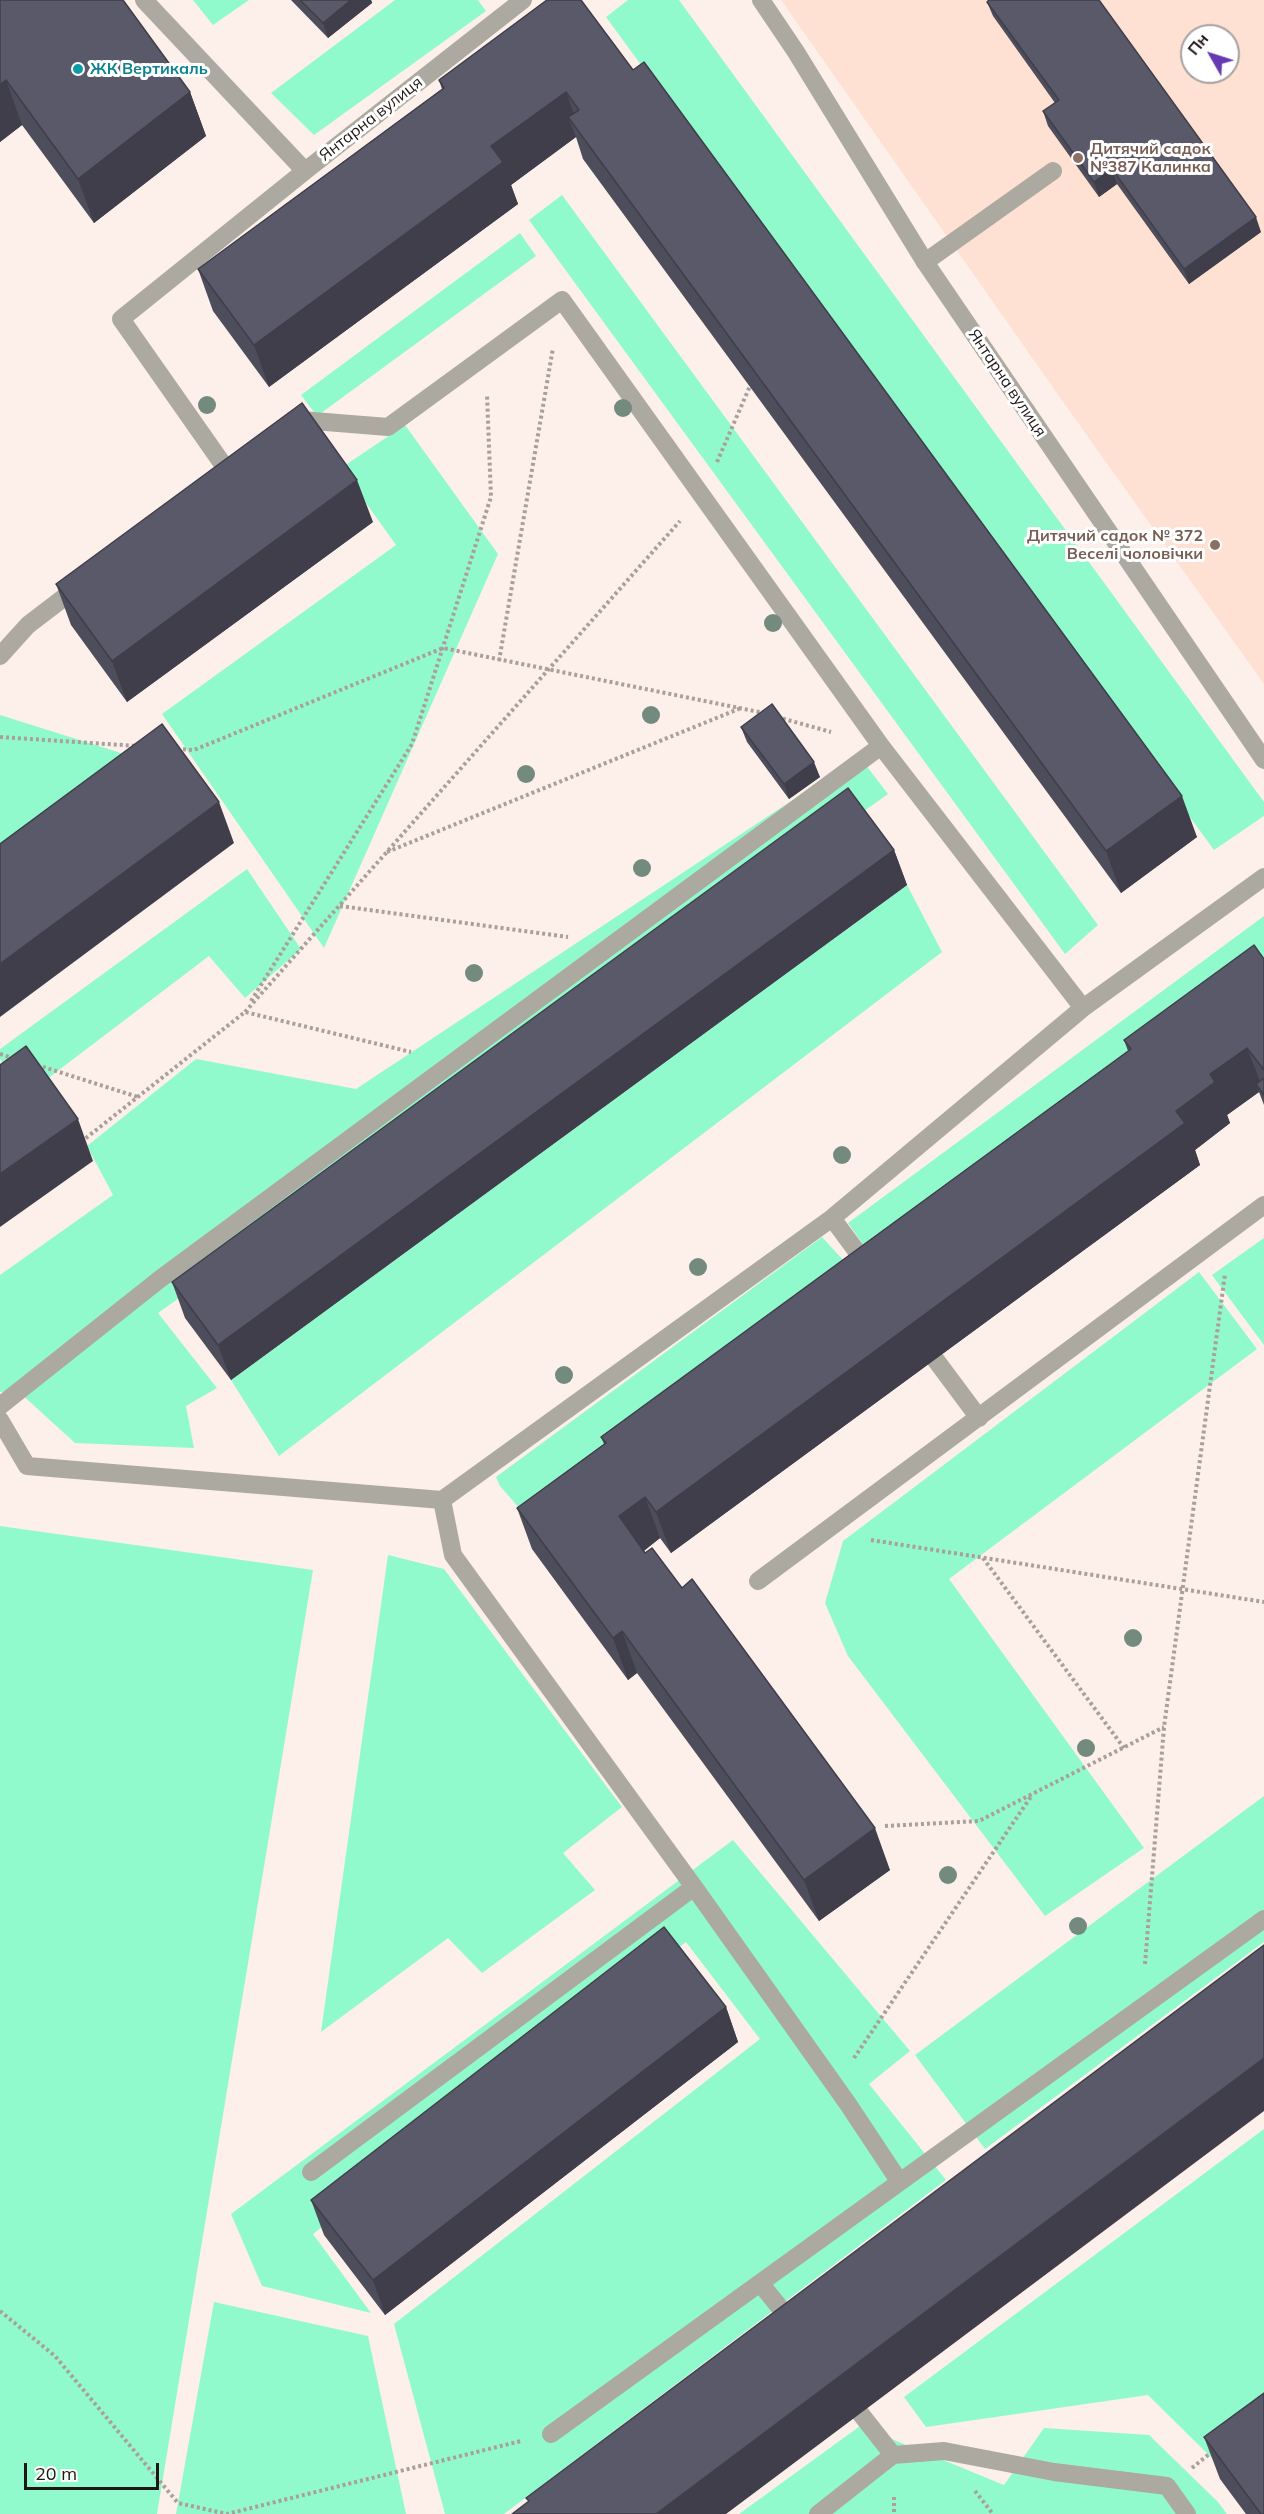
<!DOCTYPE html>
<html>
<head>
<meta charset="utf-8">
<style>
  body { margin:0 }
  #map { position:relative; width:1264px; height:2514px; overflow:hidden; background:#fdefe9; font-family:Mulish,sans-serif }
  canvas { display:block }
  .north { position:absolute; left:1180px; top:24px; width:60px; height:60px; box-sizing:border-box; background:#fff; border:2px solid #a5a2a1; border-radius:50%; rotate:309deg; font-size:16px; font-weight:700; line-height:24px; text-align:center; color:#1f1714 }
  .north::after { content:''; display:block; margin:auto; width:21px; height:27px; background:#653ab2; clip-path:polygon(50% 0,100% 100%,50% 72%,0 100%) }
  .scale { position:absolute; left:24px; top:2463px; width:135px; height:27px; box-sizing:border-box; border:3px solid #1f1714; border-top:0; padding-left:8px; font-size:18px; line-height:21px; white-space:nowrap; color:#1f1714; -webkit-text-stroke:4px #fff; paint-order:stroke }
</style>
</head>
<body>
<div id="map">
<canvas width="1264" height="2514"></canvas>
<div class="north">Пн</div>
<div class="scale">20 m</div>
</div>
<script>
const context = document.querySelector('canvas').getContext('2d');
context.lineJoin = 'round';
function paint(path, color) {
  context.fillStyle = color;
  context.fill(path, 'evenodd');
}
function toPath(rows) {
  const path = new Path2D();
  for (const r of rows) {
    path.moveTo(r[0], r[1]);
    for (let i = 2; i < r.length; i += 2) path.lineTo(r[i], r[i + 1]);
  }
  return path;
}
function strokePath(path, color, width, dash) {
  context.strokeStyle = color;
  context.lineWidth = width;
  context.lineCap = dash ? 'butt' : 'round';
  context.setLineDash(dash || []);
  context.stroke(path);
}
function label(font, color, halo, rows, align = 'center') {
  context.font = font + ' Mulish,sans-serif';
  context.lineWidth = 6;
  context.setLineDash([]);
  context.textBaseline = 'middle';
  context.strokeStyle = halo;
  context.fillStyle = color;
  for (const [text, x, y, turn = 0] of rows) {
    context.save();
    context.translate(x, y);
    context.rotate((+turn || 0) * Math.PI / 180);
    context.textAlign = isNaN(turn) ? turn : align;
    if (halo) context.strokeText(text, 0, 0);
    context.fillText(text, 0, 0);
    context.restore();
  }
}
paint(toPath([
  [781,0,1264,0,1264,684,1066,406],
  [1192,36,1228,36,1228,72,1192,72]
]), '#fee1d3');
paint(toPath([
  [193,0,249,0,213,25],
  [395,0,478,0,486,11,314,135,271,93],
  [628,0,679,0,1264,802,1264,816,1214,850,606,17],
  [562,195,1098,925,1065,954,529,220],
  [520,233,536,256,317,416,301,395],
  [405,425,498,554,324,948,162,714,396,545,341,468],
  [0,715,156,764,0,882],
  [859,756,888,794,158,1313,217,1388,186,1406,194,1448,75,1443,18,1391,0,1392,0,1275,113,1195,87,1146,196,1059,356,1089],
  [247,869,301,949,245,998,209,956,26,1095,0,1059,0,1049],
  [907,885,942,952,279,1456,231,1380],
  [1264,916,1264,961,878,1266,848,1223],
  [822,1237,855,1273,527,1517,500,1486,496,1477],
  [1264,1238,1264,1345,1212,1275],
  [1199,1272,1257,1349,949,1579,1144,1848,1045,1916,848,1656,825,1603,843,1541],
  [0,1526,313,1570,157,2514,0,2514],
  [388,1555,444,1569,622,1807,563,1853,595,1890,482,1973,448,1938,321,2032],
  [1264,1796,1264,1942,985,2149,915,2055],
  [733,1840,910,2051,869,2084,946,2180,504,2514,445,2514,394,2324,760,2039,686,1942,313,2234,371,2313,262,2286,231,2214],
  [1264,2129,1264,2431,1217,2463,1148,2395,926,2427,904,2397],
  [214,2302,368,2336,406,2514,176,2514],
  [860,2426,1004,2485,1044,2428,1149,2435,1218,2502,1227,2514,739,2514]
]), '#91facd');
strokePath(toPath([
  [717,462,750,386],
  [499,661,553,348],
  [777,717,831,732],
  [0,737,137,746],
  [177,749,194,750,443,648,764,713],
  [387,852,741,708],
  [340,906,568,937],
  [251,1001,412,744,491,497,487,395],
  [245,1012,680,521],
  [0,1054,15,1059],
  [37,1065,138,1097],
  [81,1142,245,1012,411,1052],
  [871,1540,1264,1602],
  [983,1558,1124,1748],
  [885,1826,979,1821,1164,1727],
  [1145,1964,1164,1727,1225,1274],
  [854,2058,1032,1795],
  [0,2311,55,2356,178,2503,227,2514,521,2441],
  [1192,2468,1214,2450],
  [975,2491,993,2514],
  [894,2497,894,2514]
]), '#aa9f9a', 4, [3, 3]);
strokePath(toPath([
  [144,0,305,171,523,0],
  [925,262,1053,171],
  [292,427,301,420,388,427,562,300,881,746,1083,1008,1264,877],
  [238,466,229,473,121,319,305,171],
  [0,656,28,625,79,586],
  [832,1218,869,1268],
  [935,1359,979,1418],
  [0,1406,160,1279,881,746],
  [0,1420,27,1466,442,1500,832,1218,1083,1008],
  [442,1500,453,1555,694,1887],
  [758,1581,1264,1205],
  [311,2172,694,1887,848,2104,899,2181],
  [760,2283,794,2325],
  [860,2413,893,2455,944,2451,1054,2472,1167,2486,1187,2514],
  [551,2434,1264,1919],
  [818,2514,893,2455]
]), '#aca9a0', 18);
strokePath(toPath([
  [761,0,796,52,925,262,1264,760]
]), '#aca9a0', 18);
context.fillStyle = '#738b7e';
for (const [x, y] of [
  [207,405],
  [623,408],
  [773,623],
  [651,715],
  [526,774],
  [642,868],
  [474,973],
  [842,1155],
  [698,1267],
  [564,1375],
  [1133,1638],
  [1086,1748],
  [948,1875],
  [1078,1926]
]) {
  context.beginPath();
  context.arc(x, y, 9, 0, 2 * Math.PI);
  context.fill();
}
paint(toPath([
  [0,0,190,92,206,136,94,223,22,125,0,142],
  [291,0,371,0,372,3,328,38],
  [547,0,1197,837,1121,893,583,159,576,137,511,185,518,204,269,387,213,311,198,269,442,89,439,80],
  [987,2,1261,232,1189,284,1117,184,1099,197,1048,126,1043,111,1055,103,993,16],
  [373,522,127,702,71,625,56,584],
  [741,727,820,777,789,799,747,742],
  [894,850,907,885,231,1380,185,1318,172,1282],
  [1264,959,1264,1105,1259,1092,1227,1115,1230,1123,1195,1150,1200,1165,671,1553,660,1538,644,1551,890,1870,819,1921,637,1673,628,1680,532,1549,517,1508,604,1444,601,1437,1128,1051,1124,1040],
  [726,2007,738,2042,385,2315,324,2235,311,2200],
  [1204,2437,1264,2514,1246,2514,1220,2479]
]), '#4d4d5b');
paint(toPath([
  [351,0,371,0,372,3,328,38,323,23],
  [6,80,22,125,0,142,0,85],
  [190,92,206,136,94,223,78,179],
  [566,92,581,133,568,117,576,137,511,185,518,204,269,387,254,345,491,146],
  [1112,169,1117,184,1099,197,1094,182],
  [1256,217,1261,232,1189,284,1184,269],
  [357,480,373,522,127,702,112,661],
  [814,762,820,777,789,799,784,784],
  [1182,796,1197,837,1121,893,1106,851],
  [219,802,234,843,0,1017,0,964],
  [894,850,907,885,231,1380,218,1345],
  [1247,1048,1263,1089,1256,1084,1259,1092,1227,1115,1230,1123,1195,1150,1200,1165,671,1553,656,1512,1176,1111,1210,1074],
  [78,1119,93,1161,0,1227,0,1174],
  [645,1497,660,1538,634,1558,619,1516],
  [622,1631,637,1673,628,1680,613,1638],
  [875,1828,890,1870,819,1921,804,1880],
  [726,2007,738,2042,385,2315,373,2280],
  [1264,2058,1264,2111,726,2514,656,2514]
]), '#3f3e4a');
const building = toPath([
  [0,0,123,0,190,92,78,179,6,80,0,85,0,0],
  [300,0,351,0,323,23,300,0],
  [547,0,581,0,633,70,644,62,1182,796,1106,851,568,117,579,110,566,92,491,146,503,162,254,345,198,269,444,88,439,80,547,0],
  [989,0,1099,0,1256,217,1184,269,1112,169,1094,182,1043,111,1059,100,987,2,989,0],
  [302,403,357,480,112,661,56,584,302,403],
  [772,704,814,762,784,784,741,727,772,704],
  [162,724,219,802,0,964,0,844,162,724],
  [848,788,894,850,218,1345,172,1282,848,788],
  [1254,945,1264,959,1264,1070,1247,1048,1210,1074,1215,1082,1176,1111,1185,1123,656,1512,645,1497,619,1516,645,1553,652,1548,682,1588,692,1579,875,1828,804,1880,622,1631,613,1638,517,1508,606,1443,601,1437,1131,1049,1124,1040,1254,945],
  [26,1046,78,1119,0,1174,0,1065,26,1046],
  [1264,1078,1264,1095,1256,1084,1264,1078],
  [664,1927,726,2007,373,2280,311,2200,664,1927],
  [1264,1945,1264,2058,656,2514,512,2514,529,2501,526,2498,1264,1945],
  [1264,2393,1264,2514,1261,2514,1204,2437,1264,2393]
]);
paint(building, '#5a596a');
strokePath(building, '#3f3e4a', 1.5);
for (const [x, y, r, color] of [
  [78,69,6,"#0f9aa8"],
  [1078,158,6,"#8d6e63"],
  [1215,545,6,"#8d6e63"]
]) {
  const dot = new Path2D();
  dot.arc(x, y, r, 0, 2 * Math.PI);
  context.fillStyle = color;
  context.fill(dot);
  strokePath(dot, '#fff', 2);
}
label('bold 16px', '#0d838f', '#fff', [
  ["ЖК Вертикаль",90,69]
], 'left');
label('16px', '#1f1714', '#fff', [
  ["Янтарна вулиця",371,119,-38],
  ["Янтарна вулиця",1007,383,56]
]);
label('bold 16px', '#785e54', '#fff', [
  ["Дитячий садок",1090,149],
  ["№387 Калинка",1090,167],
  ["Дитячий садок № 372",1203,536,"right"],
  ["Веселі чоловічки",1203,554,"right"]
], 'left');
</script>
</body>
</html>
